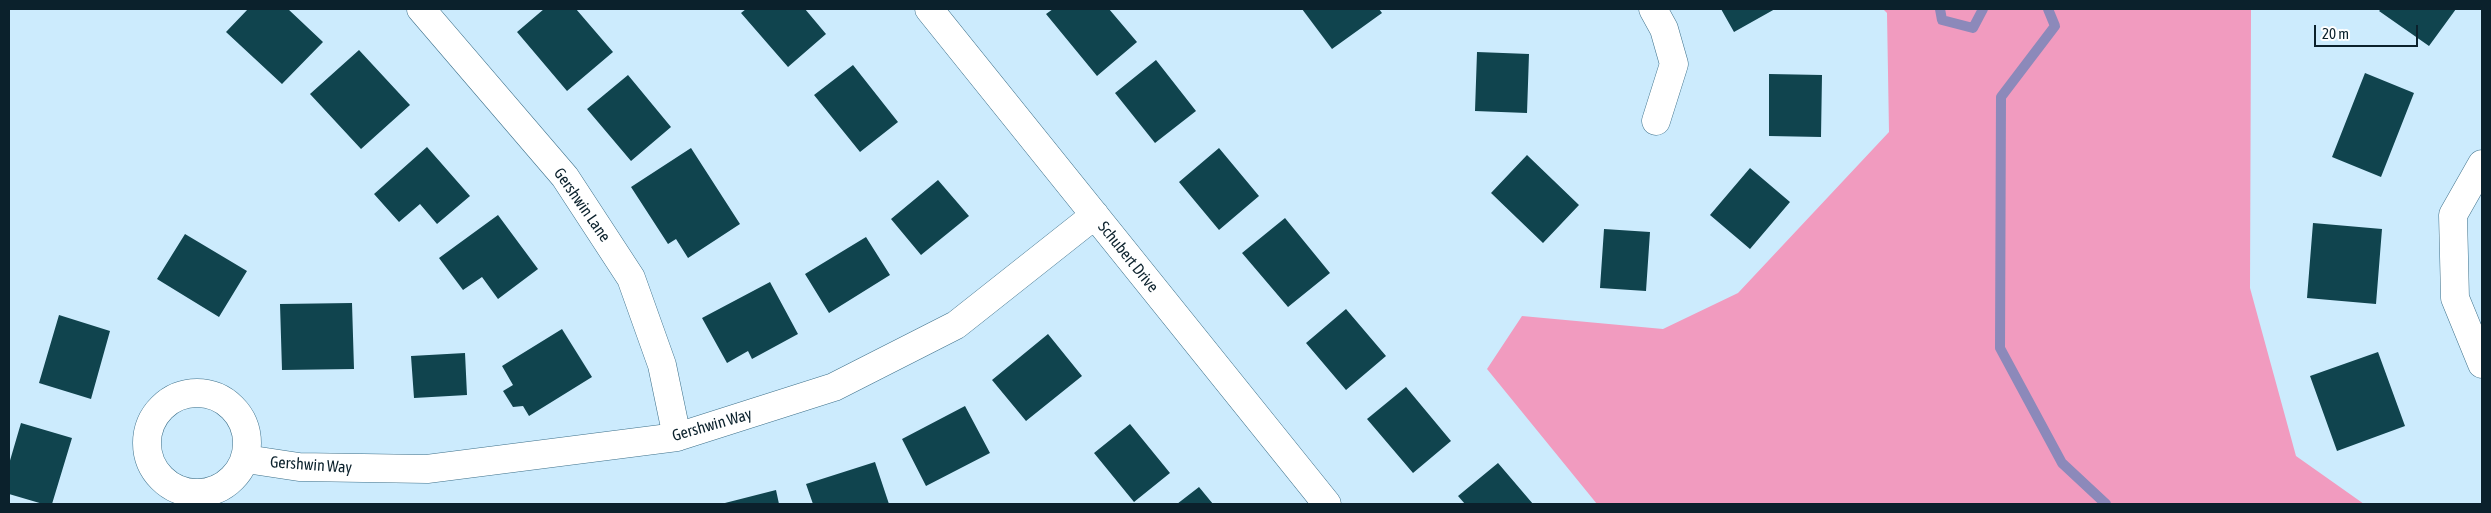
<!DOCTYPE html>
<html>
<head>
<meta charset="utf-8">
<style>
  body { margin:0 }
  #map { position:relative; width:2491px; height:513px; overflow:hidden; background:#ccebfd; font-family:"Asap Condensed",sans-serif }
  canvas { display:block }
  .frame { position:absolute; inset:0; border:10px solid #0b212c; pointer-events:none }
  .scale { position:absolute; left:2314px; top:25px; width:104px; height:22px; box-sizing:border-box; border:2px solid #0b212c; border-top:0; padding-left:6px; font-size:15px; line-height:18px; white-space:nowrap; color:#0b212c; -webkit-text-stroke:4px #fff; paint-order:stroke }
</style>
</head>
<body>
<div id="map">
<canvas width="2491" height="513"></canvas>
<div class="frame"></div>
<div class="scale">20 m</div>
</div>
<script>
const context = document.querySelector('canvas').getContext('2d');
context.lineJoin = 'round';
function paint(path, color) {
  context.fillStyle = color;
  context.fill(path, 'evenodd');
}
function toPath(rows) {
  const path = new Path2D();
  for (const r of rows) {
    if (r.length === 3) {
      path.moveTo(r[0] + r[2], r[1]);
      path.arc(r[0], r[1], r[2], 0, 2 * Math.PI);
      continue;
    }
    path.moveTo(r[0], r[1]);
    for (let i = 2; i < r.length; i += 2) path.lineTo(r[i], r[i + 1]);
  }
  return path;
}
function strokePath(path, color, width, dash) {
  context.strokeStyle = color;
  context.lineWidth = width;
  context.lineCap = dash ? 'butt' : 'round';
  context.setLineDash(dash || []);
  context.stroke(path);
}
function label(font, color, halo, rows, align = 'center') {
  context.font = font + ' "Asap Condensed",sans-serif';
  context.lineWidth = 5;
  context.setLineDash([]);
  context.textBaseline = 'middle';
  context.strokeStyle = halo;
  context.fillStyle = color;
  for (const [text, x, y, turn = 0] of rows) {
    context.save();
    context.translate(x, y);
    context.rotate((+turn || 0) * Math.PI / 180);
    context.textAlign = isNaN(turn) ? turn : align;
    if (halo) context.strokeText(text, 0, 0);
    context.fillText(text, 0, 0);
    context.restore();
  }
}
paint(toPath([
  [1883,9,2251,9,2250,288,2296,456,2364,504,1597,504,1487,369,1522,316,1663,329,1738,293,1889,132,1887,13]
]), '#f19bbf');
strokePath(toPath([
  [1940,9,1942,20,1973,28,1983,9],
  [2048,9,2055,26,2001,97,2000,348,2062,463,2106,504]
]), '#8c89ba', 10);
paint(toPath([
  [248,9,288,9,323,42,282,84,226,32],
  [544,9,576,9,613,52,567,91,517,32],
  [746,9,805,9,826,34,788,67,741,13],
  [1053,9,1109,9,1137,42,1097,76,1046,14],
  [1302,9,1379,9,1382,13,1332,49],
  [1721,9,1775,9,1734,32],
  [2381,9,2456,9,2429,46,2379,11],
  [359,50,410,105,361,149,310,94],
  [1477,52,1529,54,1527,113,1475,111],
  [1156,60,1196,111,1155,143,1115,93],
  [853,65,898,122,860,152,814,95],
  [2365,73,2414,93,2381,177,2332,157],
  [1769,74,1822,75,1821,137,1769,136],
  [628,75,671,127,631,161,587,109],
  [427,147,470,196,437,224,420,204,399,222,374,194],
  [691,148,740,224,688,258,676,239,668,244,631,187],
  [1219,148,1259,196,1219,230,1179,182],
  [1527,155,1579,205,1543,243,1491,193],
  [1750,168,1790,202,1750,249,1710,215],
  [938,180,969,216,921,255,891,219],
  [498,215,538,269,498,299,482,277,463,290,439,258],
  [1285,218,1330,273,1288,307,1242,253],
  [2313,223,2382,229,2376,304,2307,298],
  [1604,229,1650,232,1646,291,1600,288],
  [185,234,247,271,219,317,157,279],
  [866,237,890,275,829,313,805,274],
  [770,282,798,334,752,359,748,351,727,363,702,318],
  [352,303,354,369,282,370,280,304],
  [1346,309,1386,356,1346,390,1306,343],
  [59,315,110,331,91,399,39,383],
  [562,329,592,377,529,416,523,406,513,407,503,391,513,385,502,366],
  [1048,334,1082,376,1026,421,992,380],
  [2378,352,2405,426,2337,451,2310,376],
  [465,353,467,395,414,398,411,356],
  [1406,387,1451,441,1413,473,1367,419],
  [965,406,990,453,926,486,902,439],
  [21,423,72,438,52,504,43,504,9,494,9,464],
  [1130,424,1170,473,1134,502,1094,453],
  [875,462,889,504,813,504,806,484],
  [1498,463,1533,504,1465,504,1458,496],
  [1199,487,1213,504,1177,504],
  [776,490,779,504,721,504]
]), '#10444e');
const minor = toPath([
  [421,9,565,177,631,278,662,365,677,437],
  [929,9,1327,504],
  [1653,9,1664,29,1674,64,1656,121],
  [2482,164,2453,215,2455,298,2482,364],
  [197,443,50],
  [246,459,299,467,427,469,677,437,834,387,956,325,1095,215]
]);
strokePath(minor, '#3d708a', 29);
strokePath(minor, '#fff', 28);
label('16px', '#0b212c', '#fff', [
  ["Gershwin Lane",582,205,55],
  ["Schubert Drive",1128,257,51],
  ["Gershwin Way",712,425,-16],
  ["Gershwin Way",311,465,4]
]);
</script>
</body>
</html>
